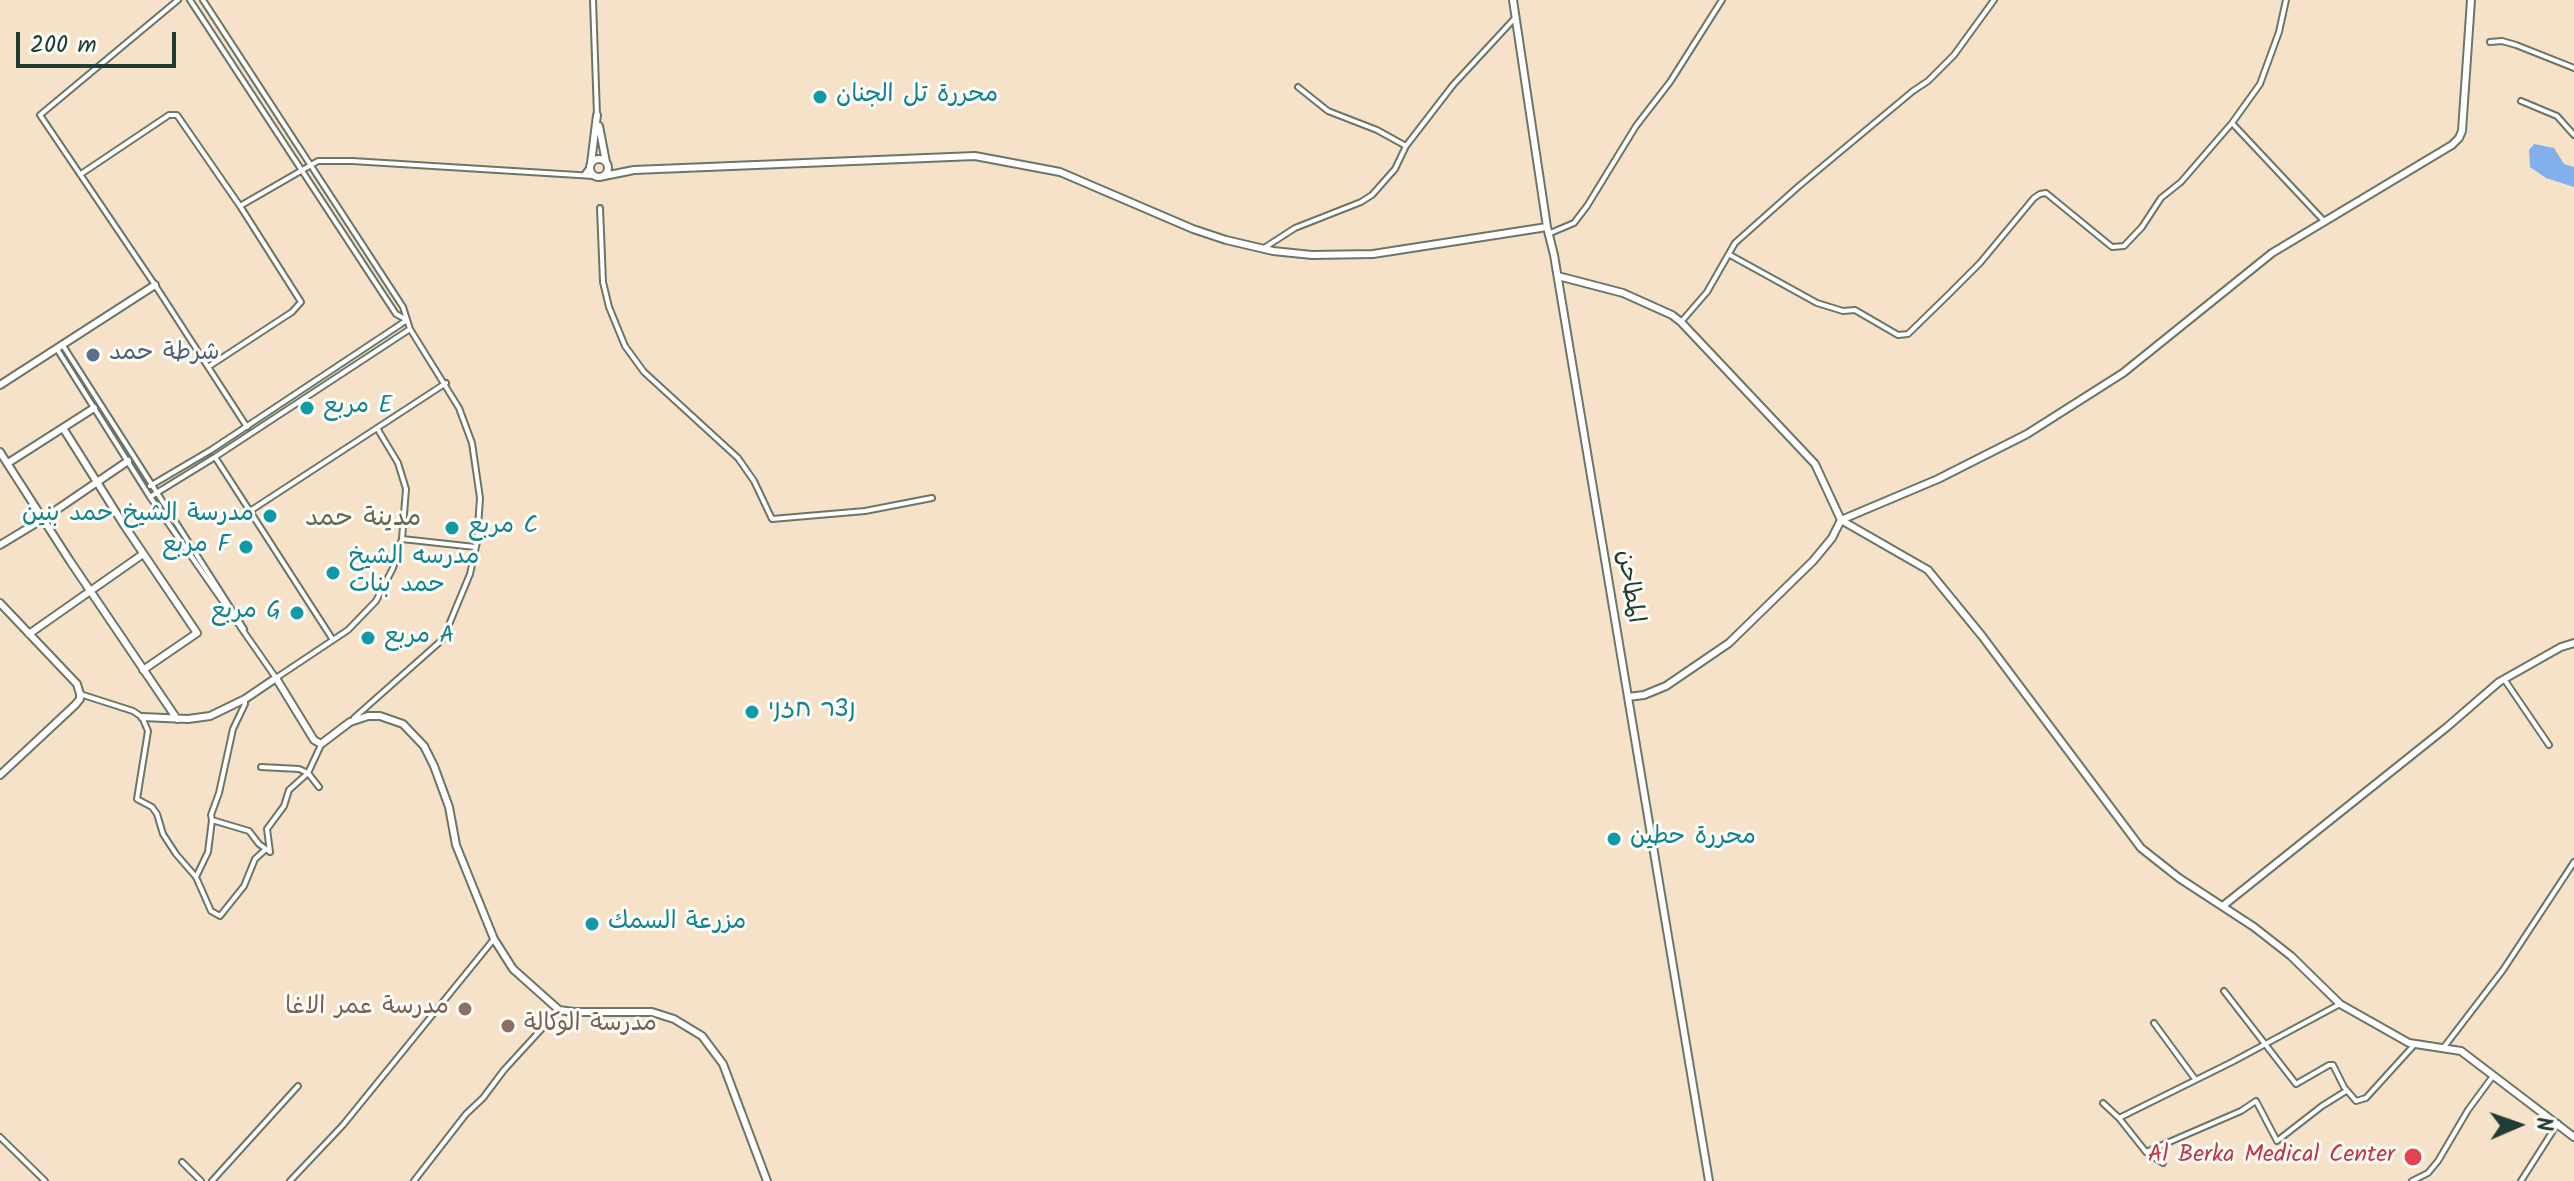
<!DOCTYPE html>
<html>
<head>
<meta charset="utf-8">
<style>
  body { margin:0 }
  #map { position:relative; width:2574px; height:1181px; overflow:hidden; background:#f5e2c9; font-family:Kalam,sans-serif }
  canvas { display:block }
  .north { position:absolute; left:2478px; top:1085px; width:80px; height:80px; -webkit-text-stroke:6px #fdfcf7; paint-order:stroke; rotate:88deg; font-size:22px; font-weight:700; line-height:32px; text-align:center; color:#1f3d34 }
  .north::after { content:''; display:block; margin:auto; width:28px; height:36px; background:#1f3d34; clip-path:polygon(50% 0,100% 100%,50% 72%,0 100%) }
  .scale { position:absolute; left:16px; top:32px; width:160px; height:36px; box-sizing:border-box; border:4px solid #1f3d34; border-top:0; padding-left:10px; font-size:24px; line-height:28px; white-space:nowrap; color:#1f3d34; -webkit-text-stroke:6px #fdfcf7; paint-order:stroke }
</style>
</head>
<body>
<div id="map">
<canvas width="2574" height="1181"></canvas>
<div class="north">N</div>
<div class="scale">200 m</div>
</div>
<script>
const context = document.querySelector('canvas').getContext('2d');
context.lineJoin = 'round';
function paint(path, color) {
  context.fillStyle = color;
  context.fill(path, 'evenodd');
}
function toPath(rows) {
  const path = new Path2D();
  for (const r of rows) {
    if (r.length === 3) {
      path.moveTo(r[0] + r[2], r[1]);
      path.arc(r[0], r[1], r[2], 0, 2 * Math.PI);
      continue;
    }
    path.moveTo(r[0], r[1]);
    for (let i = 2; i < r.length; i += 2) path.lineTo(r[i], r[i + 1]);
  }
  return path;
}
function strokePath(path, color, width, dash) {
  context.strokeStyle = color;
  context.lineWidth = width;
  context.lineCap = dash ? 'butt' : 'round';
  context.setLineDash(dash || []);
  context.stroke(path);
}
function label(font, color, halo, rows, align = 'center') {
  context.font = font + ' Kalam,"Playpen Sans Arabic","Playpen Sans Hebrew",sans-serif';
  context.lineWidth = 6;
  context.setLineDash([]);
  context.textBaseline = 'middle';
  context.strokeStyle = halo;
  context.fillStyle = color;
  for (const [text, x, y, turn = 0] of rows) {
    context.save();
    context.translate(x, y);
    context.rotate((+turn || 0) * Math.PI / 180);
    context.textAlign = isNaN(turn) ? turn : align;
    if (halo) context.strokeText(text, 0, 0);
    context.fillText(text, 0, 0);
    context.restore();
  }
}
paint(toPath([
  [2534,144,2554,148,2564,164,2574,167,2574,187,2546,178,2530,167,2529,150]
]), '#81b1ec');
const street = toPath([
  [178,0,40,115,155,285,247,427],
  [190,0,396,314,407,320],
  [203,0,403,307,410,329,459,408,472,443,480,498,477,542,470,574,448,627,442,640,354,718],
  [593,0,597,115],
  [2490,42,2502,41,2516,45,2574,68],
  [1298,87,1328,111,1377,130,1406,146,1453,85,1515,18],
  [2521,101,2557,116,2574,135],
  [2232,123,2324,221],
  [81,174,169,115,177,115,240,206,301,302,292,312,208,367],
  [584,175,590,167],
  [240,206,318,161,352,161,594,176],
  [600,208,603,282,609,307,625,346,644,372,738,458,754,481,772,519,865,511,932,498],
  [1548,234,1574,223,1587,206,1636,126,1670,82,1722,0],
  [1264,248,1295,228,1361,202,1372,195,1395,169,1406,146],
  [1730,255,1817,303,1843,311,1855,310,1898,335,1908,334,1948,295,1980,263,2034,198,2040,194,2046,193,2112,247,2124,246,2142,227,2161,198,2181,182,2232,123,2260,84,2279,32,2286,0],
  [1681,322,1707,292,1735,243,1799,186,1913,91,1928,81,1954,55,1994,0],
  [62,344,244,629],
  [57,349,150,497,276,678],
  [215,457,333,640],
  [150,486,211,450,407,320],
  [150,497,215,457,410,329],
  [250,511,446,383],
  [402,539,475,547],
  [276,678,348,630,376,601,393,568,402,539,406,489,398,463,377,428],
  [2504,679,2549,745],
  [80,694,133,711,142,717,148,731,137,799,152,807,157,814,163,834,176,854,196,877,211,911,220,916,244,886,255,859,266,849],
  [245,699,245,704,233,729,219,793,211,815,212,820,249,831,259,844,270,852],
  [261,767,299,769,308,773,319,787],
  [270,852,267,829,284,806,289,790,308,773,321,745],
  [196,877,208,852,212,820],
  [2224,991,2296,1084,2329,1065,2333,1065,2344,1087,2356,1101,2366,1098,2415,1044],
  [2154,1023,2195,1079],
  [2444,1047,2503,970,2574,862],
  [2103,1103,2119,1118,2146,1152,2163,1163],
  [2119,1118,2232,1062,2340,1004],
  [0,1137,45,1181],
  [2146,1152,2241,1111,2256,1101,2277,1141,2322,1106,2346,1091],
  [182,1162,201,1181],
  [212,1181,298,1086],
  [290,1181,343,1125,494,939],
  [414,1181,466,1114,483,1098,504,1070,559,1010],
  [2412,1181,2428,1173,2438,1161,2468,1110,2493,1076],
  [2521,1181,2558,1123]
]);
const secondary = toPath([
  [1513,0,1547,227,1554,255,1709,1181],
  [599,126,606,162],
  [599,168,9],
  [591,163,597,115],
  [604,176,634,170,975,156,1060,172,1193,229,1226,240,1273,251,1312,255,1373,254,1547,227],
  [1558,276,1623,293,1672,315,1681,322,1815,464,1841,520,1928,570,1982,636,2141,848,2179,878,2254,927,2291,956,2340,1004,2409,1043,2461,1051,2574,1137],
  [0,385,155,285],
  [63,428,124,525,197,633,143,670],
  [0,452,70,561,177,719],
  [8,463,94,408],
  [0,545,43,519,128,461],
  [0,603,77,684,80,694,80,699,75,705,0,775],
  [29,634,143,554],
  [1628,697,1644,695,1666,686,1729,643,1813,561,1832,538,1841,520,1938,479,2027,434,2123,373,2272,253,2452,145,2459,138,2462,131,2471,0],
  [142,717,188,719,210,716,245,699,276,678,314,740,321,744,350,722,368,716,380,716,403,724,424,746,434,766,449,807,456,845,494,939,513,969,559,1010,574,1012,652,1012,674,1019,702,1036,723,1064,767,1181],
  [2224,905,2447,727,2499,682,2561,647,2574,643]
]);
strokePath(street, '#6a7768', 8);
strokePath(secondary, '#6a7768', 10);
strokePath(street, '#fff', 4);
strokePath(secondary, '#fff', 6);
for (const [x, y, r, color] of [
  [820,97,8,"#0f9aa8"],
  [93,355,8,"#5c6f8a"],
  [307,408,8,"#0f9aa8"],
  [270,516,8,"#0f9aa8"],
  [452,528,8,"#0f9aa8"],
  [246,547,8,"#0f9aa8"],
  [333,573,8,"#0f9aa8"],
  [297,613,8,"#0f9aa8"],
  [368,638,8,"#0f9aa8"],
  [752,712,8,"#0f9aa8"],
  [1614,839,8,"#0f9aa8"],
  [592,924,8,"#0f9aa8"],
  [465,1009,8,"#8d6e63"],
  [508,1026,8,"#8d6e63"],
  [2413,1157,10,"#e0444e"]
]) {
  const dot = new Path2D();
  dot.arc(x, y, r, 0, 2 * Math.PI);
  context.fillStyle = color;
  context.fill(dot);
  strokePath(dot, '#fdfcf7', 3);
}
label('24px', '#0d838f', '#fdfcf7', [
  ["محررة تل الجنان",836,97],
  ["مربع E",323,408],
  ["مدرسة الشيخ حمد بنين",254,516,"right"],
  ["مربع C",468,528],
  ["مربع F",230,547,"right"],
  ["مدرسه الشيخ",349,559],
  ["حمد بنات",349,587],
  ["مربع G",281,613,"right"],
  ["مربع A",384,638],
  ["נצר חזני",768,712],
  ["محررة حطين",1630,839],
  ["مزرعة السمك",608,924]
], 'left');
label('24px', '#4e5e75', '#fdfcf7', [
  ["شرطة حمد",109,355]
], 'left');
label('24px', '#1f3d34', '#fdfcf7', [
  ["المطاحن",1628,587,81]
]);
label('24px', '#785e54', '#fdfcf7', [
  ["مدرسة عمر الاغا",449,1009],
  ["مدرسة الوكالة",524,1026,"left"]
], 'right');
label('24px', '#be3a42', '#fdfcf7', [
  ["Al Berka Medical Center",2395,1157]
], 'right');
label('26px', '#616852', '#fdfcf7', [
  ["مدينة حمد",363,521]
]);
</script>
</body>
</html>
